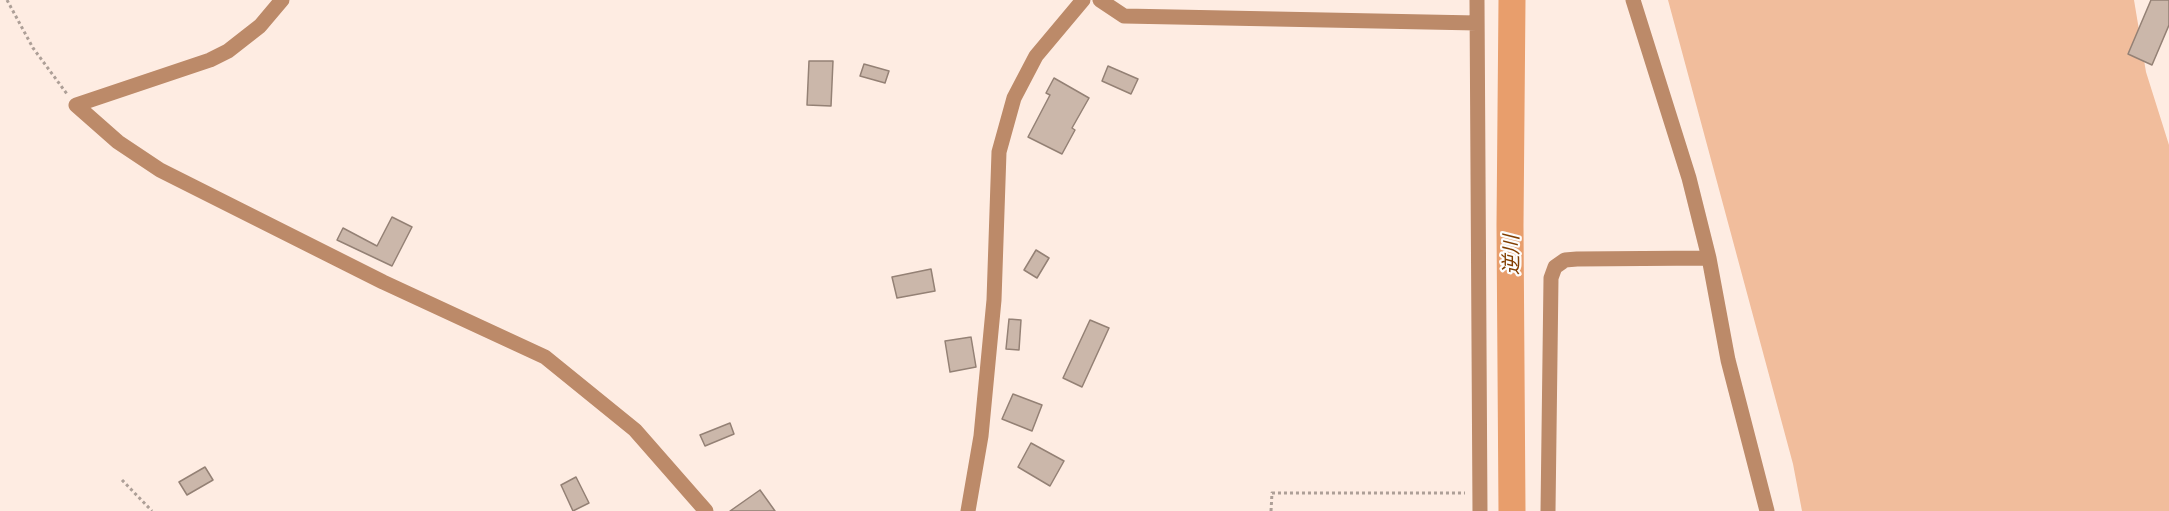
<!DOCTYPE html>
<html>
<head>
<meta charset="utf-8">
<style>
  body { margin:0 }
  canvas { display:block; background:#feece2 }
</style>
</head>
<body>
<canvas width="2169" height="511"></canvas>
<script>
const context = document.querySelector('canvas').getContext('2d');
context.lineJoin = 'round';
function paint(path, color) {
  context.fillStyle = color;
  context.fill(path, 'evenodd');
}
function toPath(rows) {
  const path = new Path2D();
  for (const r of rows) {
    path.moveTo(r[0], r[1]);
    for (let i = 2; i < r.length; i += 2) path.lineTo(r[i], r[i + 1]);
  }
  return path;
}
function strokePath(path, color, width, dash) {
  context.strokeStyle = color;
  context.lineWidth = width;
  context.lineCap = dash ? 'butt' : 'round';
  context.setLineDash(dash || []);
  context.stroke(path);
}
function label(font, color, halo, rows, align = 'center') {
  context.font = font + ' "Public Sans","Noto Sans JP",sans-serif';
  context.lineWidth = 4.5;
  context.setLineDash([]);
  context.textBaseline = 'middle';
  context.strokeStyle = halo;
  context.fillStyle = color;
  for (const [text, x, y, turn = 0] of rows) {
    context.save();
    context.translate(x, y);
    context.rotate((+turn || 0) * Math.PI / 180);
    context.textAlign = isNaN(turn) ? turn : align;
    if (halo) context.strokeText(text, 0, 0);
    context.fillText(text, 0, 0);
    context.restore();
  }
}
paint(toPath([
  [1668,0,2134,0,2146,72,2169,145,2169,511,1802,511,1793,464]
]), '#f1bd9c');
strokePath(toPath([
  [1512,0,1510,225,1512,511]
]), '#e89e6c', 27);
const building = toPath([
  [2151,0,2169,0,2169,25,2152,65,2128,54,2151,0],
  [809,61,833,61,831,106,807,105,809,61],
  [864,64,889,71,885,83,860,76,864,64],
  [1108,66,1138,79,1131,94,1102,81,1108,66],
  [1054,78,1089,98,1072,128,1075,130,1062,154,1028,137,1050,95,1046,93,1054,78],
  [392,217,412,227,392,266,337,240,343,228,377,246,392,217],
  [1036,250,1049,258,1037,278,1024,270,1036,250],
  [931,269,935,291,897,298,892,277,931,269],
  [1009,319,1021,320,1019,350,1006,349,1009,319],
  [1090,320,1109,328,1082,387,1063,378,1090,320],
  [971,337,976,367,950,372,945,341,971,337],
  [1013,394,1042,405,1032,431,1002,419,1013,394],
  [730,423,734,434,705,446,700,435,730,423],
  [1031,443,1064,461,1050,486,1018,467,1031,443],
  [205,467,213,480,187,495,179,482,205,467],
  [576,477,589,503,573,511,561,485,576,477],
  [760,490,775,511,730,511,760,490]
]);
paint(building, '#cbb7aa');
strokePath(building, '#948175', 1.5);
strokePath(toPath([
  [7,0,33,48,67,94],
  [122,480,152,511],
  [1271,511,1272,493,1465,493]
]), '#ad9f97', 3, [3, 3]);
strokePath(toPath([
  [282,0,260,26,228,51,210,60,76,105,118,142,160,170,383,282,545,357,635,430,706,511],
  [1100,0,1124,16,1477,23],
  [1477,0,1480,511],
  [1633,0,1689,178,1709,258,1728,360,1767,511],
  [1548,511,1551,278,1555,267,1565,260,1577,259,1709,258]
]), '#bc8a69', 15);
strokePath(toPath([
  [968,511,981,436,994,300,999,152,1014,98,1036,56,1083,0]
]), '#bc8a69', 15);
label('italic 20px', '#813e00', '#fdfdfd', [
  ["逆川",1512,255,-90]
]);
</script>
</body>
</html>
